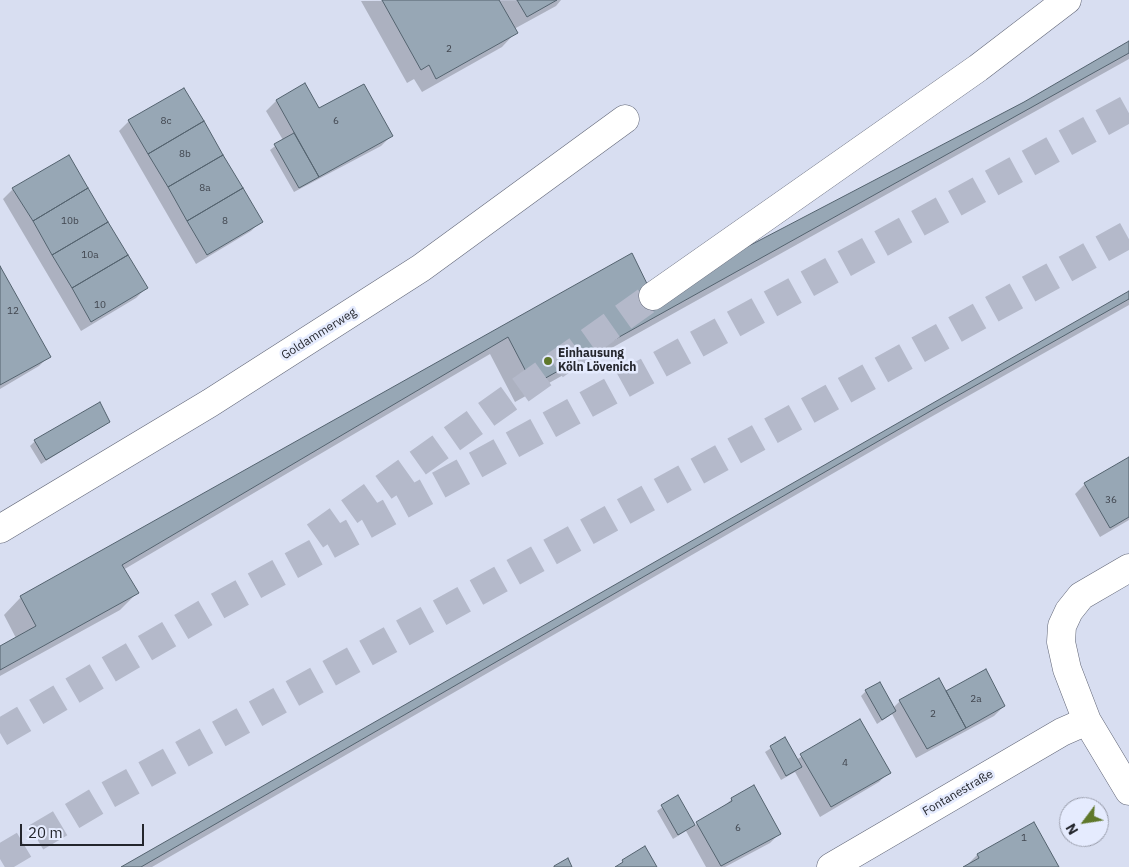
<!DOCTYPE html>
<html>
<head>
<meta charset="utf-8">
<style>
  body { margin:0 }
  #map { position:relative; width:1129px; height:867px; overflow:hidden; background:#d8def1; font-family:"IBM Plex Sans",sans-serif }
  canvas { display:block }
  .north { position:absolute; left:1059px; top:797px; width:50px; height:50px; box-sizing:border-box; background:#e5ebfe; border:1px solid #989caa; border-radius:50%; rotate:239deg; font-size:14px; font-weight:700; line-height:20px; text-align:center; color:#24262d }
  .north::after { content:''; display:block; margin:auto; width:18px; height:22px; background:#5f782b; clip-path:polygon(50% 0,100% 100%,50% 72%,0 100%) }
  .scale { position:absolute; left:20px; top:824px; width:124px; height:22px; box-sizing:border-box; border:2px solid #24262d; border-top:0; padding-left:6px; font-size:15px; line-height:18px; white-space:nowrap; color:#24262d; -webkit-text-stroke:4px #e5ebfe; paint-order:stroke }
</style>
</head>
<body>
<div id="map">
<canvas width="1129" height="867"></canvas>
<div class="north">N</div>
<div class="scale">20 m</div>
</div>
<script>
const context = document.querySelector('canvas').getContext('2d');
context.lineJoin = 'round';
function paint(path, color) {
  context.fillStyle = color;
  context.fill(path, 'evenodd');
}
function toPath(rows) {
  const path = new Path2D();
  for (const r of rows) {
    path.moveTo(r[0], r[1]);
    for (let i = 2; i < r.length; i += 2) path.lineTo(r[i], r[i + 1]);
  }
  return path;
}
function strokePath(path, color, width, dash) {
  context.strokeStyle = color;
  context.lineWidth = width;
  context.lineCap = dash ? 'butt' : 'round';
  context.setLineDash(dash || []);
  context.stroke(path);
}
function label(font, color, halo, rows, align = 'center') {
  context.font = font + ' "IBM Plex Sans",sans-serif';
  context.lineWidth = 5;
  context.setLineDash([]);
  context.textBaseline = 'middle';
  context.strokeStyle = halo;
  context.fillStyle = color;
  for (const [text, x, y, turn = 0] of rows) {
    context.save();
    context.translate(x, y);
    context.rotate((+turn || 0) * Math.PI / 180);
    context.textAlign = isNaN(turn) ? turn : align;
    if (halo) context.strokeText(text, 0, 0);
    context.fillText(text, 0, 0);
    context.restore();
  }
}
paint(toPath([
  [561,0,556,6,514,29,516,32,502,47,422,92,414,79,407,83,361,1],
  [1129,43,1129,59,515,402,490,354,123,570,137,593,120,610,0,676,0,647,16,638,4,615,21,597,632,255,653,298,1025,104],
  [276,101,319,110,391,136,381,146,294,192,270,150,283,140,266,111],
  [129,121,261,221,251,231,196,264,119,131],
  [13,189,146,288,136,298,81,331,3,199],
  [0,269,49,356,39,366,0,389],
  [1129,292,1129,305,915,426,152,867,124,867],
  [109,422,41,464,30,446,35,441],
  [1129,459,1129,520,1100,537,1075,494,1085,484],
  [866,691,893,708,900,701,945,693,1004,706,994,716,916,758,892,714,877,724,861,696],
  [860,721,889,772,879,782,820,817,795,772,781,780,765,752,785,739,796,760],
  [677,797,694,826,723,807,732,799,780,833,770,843,725,867,706,867,686,831,673,839,657,811],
  [1033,824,1058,867,965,867,977,855]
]), '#0003');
const building = toPath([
  [382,0,499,0,518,33,436,79,429,65,421,70,382,0],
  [517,0,557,0,527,17,517,0],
  [1129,41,1129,53,533,385,508,337,122,565,139,593,0,670,0,646,36,626,20,596,632,253,653,296,1024,102,1129,41],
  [305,83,319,108,364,84,393,136,319,177,276,100,305,83],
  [184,88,204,121,148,154,128,120,184,88],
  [204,121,223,155,168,187,148,154,204,121],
  [294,133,319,177,299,188,274,144,294,133],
  [69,155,88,188,33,221,12,188,69,155],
  [223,155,243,188,187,221,168,187,223,155],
  [88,188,108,222,52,255,33,221,88,188],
  [243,188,263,222,207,255,187,221,243,188],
  [108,222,128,255,72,288,52,255,108,222],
  [128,255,148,288,91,322,72,288,128,255],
  [0,266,51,357,0,385,0,266],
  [1129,291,1129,299,934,409,141,867,121,867,1129,291],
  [100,402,110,422,46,460,34,440,100,402],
  [1129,457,1129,517,1110,528,1084,483,1129,457],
  [986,669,1005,706,966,728,946,691,986,669],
  [939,678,966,728,927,749,899,700,939,678],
  [880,682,896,711,882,720,865,690,880,682],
  [860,719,891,773,831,807,800,754,860,719],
  [785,737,802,767,786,776,770,746,785,737],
  [754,785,781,834,721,866,696,822,732,801,731,798,754,785],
  [678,795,695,825,678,835,661,805,678,795],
  [1034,822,1059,867,963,867,979,858,977,854,1034,822],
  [645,846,657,867,615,867,623,862,622,860,645,846],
  [568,858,572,867,554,867,554,866,568,858]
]);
paint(building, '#97a7b5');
strokePath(building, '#54636f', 1);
strokePath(toPath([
  [315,536,653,296],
  [0,733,212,609,1129,108],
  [0,859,104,797,1129,234]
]), '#b4b9ca', 28, [28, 14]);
const street = toPath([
  [0,529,210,403,421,268,625,119],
  [1129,568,1081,596,1069,611,1062,626,1061,642,1067,669,1087,721,1129,791],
  [831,867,1062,732,1087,721]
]);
const highway = toPath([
  [653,296,978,68,1067,0]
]);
strokePath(street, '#626778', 29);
strokePath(highway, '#626778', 29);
strokePath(street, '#fff', 28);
strokePath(highway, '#fff', 28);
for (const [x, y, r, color] of [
  [548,361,5,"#5f782b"]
]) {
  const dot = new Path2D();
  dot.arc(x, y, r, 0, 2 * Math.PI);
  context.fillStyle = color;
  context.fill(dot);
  strokePath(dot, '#e5ebfe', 2);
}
label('10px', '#41464f', null, [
  ["2",449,49],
  ["8c",166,121],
  ["6",336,121],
  ["8b",185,154],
  ["8a",205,188],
  ["10b",70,221],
  ["8",225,221],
  ["10a",90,255],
  ["10",100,305],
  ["12",13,311],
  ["36",1111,500],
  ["2a",976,699],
  ["2",933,714],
  ["4",845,763],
  ["6",738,828],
  ["1",1024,838]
]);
label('12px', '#24262d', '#e5ebfe', [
  ["Goldammerweg",319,334,-32],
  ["Fontanestraße",958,793,-30]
]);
label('bold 12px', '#24262d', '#e5ebfe', [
  ["Einhausung",558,354],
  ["Köln Lövenich",558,368]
], 'left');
</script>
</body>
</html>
